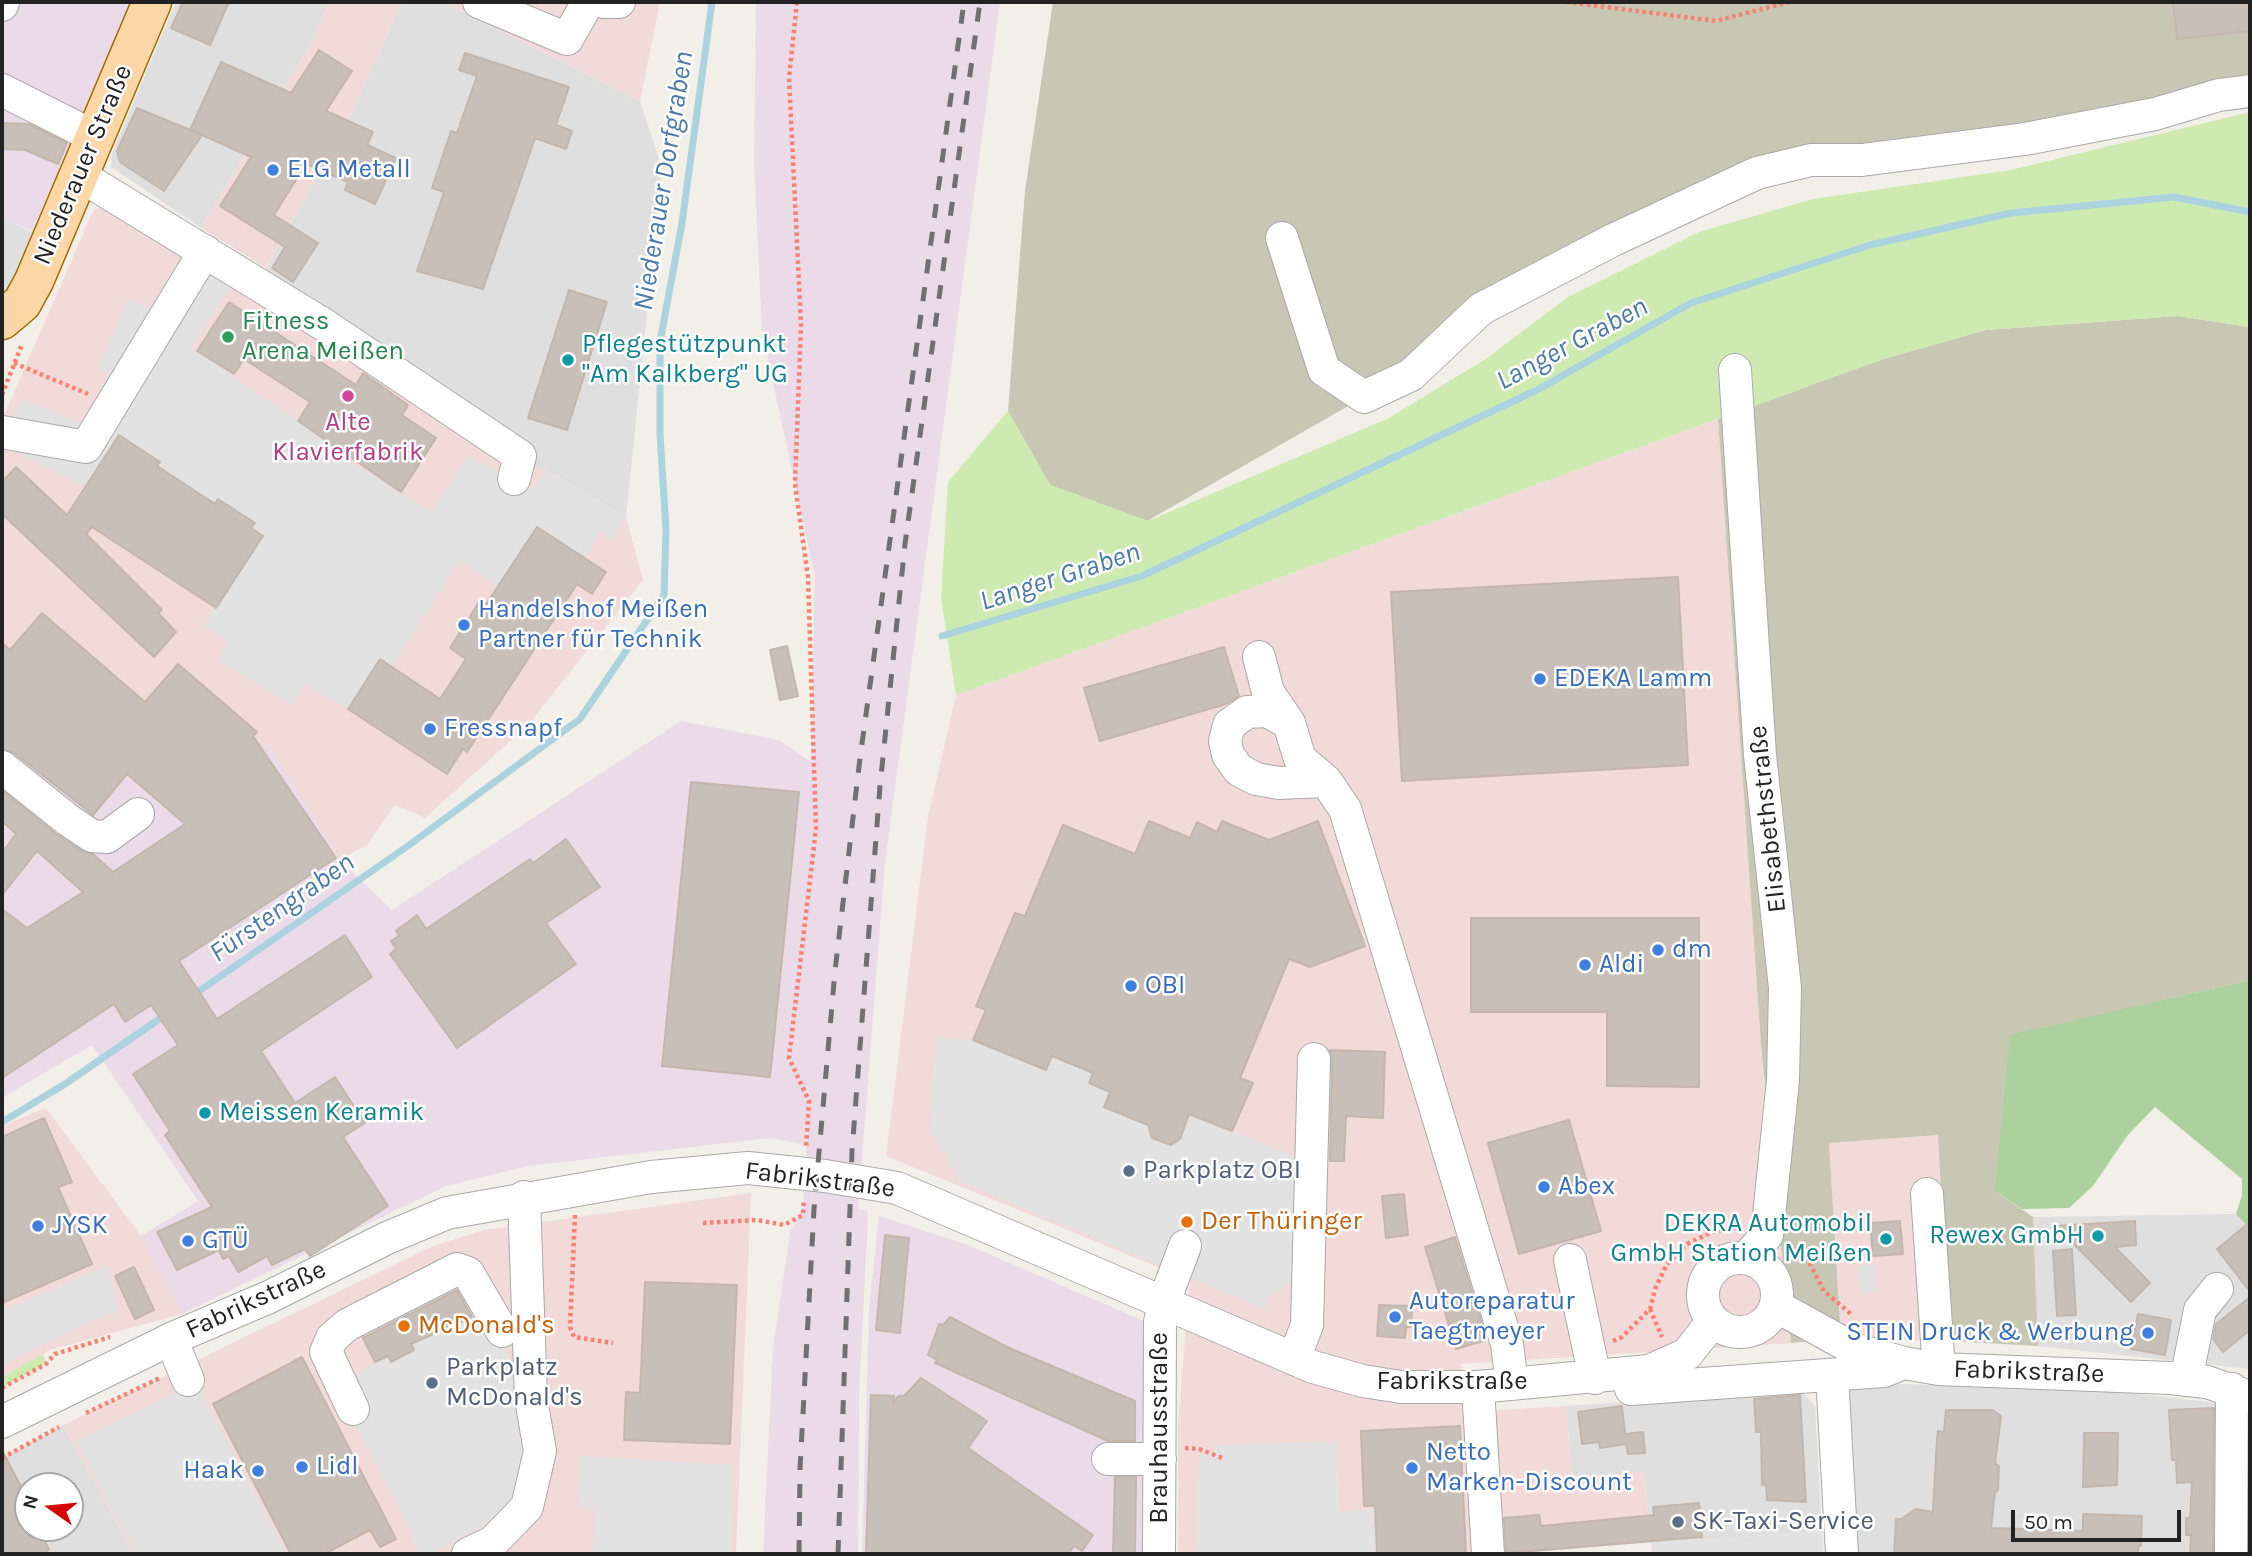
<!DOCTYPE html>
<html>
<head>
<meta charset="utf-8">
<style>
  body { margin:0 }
  #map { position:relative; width:2252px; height:1556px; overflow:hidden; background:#f2efe9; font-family:Karla,sans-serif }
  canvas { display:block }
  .frame { position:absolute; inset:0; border:4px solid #222; pointer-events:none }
  .north { position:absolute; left:14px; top:1472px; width:70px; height:70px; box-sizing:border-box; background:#fff; border:2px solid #a7a7a7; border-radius:50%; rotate:285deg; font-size:19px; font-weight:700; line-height:28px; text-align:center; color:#222 }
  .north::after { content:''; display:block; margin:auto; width:24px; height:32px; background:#d40000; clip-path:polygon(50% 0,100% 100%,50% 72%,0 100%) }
  .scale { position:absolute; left:2011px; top:1510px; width:170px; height:32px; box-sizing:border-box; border:4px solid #222; border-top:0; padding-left:9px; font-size:21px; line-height:24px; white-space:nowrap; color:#222; -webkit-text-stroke:5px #fff; paint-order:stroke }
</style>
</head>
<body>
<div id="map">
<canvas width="2252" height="1556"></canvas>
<div class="frame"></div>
<div class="north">N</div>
<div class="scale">50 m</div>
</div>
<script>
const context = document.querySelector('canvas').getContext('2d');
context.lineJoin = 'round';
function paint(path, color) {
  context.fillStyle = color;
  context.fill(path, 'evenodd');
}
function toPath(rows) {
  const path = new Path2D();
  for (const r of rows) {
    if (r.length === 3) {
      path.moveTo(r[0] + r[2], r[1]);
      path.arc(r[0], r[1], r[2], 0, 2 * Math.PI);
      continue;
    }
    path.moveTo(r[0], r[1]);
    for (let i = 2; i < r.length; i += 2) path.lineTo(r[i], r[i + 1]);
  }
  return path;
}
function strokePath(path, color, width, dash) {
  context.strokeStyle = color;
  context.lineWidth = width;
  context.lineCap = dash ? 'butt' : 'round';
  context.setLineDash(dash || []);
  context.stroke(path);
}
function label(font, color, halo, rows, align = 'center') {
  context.font = font + ' Karla,sans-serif';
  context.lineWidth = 5;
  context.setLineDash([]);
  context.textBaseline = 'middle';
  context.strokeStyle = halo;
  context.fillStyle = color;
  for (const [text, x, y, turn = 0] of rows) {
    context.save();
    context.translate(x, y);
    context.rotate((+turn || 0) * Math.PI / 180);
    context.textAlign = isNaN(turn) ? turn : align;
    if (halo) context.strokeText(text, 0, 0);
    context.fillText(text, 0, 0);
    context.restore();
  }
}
paint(toPath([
  [176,2,330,2,310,45,201,228,111,167,112,153],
  [402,2,443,2,640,101,662,168,626,517,547,470,507,461,253,293,353,110],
  [2,218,40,236,18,288,2,294],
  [2236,1214,2250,1229,2250,1369,2038,1346,2033,1217],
  [1846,1382,2122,1392,2225,1404,2224,1554,1857,1554],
  [1799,1389,1815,1406,1822,1532,1651,1542,1644,1472,1572,1478,1566,1406],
  [63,1425,134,1554,2,1554,2,1458],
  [28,1486,70,1486,70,1528,28,1528]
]), '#e0dfdf');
paint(toPath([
  [330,2,402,2,353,110,266,268,201,228,310,45],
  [443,2,660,2,640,101],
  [106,204,119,209,507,461,547,470,626,517,643,580,528,725,425,818,395,805,367,845,340,860,267,743,172,814,2,677,2,420,93,211],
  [1718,419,1761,1045,1791,1343,1460,1364,1468,1412,1566,1406,1572,1478,1644,1472,1651,1542,1513,1554,1178,1554,1178,1424,1190,1280,886,1156,928,817,956,695],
  [46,1108,141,1236,182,1314,50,1350,2,1377,2,1126],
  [1938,1135,1949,1341,1841,1339,1829,1143],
  [751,1193,736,1554,134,1554,63,1425,433,1246,484,1230]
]), '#f2dad9');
paint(toPath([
  [2,2,132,2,32,231,2,218],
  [756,2,1000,2,885,863,858,1209,868,1212,859,1398,858,1554,763,1554,773,1349,790,1232,803,1207,807,1145,770,1138,528,1166,446,1186,182,1314,141,1236,198,1201,92,1045,2,1098,2,677,172,814,267,743,340,860,392,910,681,721,779,740,811,762,815,577,762,332,754,164],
  [879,1216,968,1245,1144,1321,1142,1554,862,1554,869,1308]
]), '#ebdbe8');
paint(toPath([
  [1053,2,2250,2,2250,91,1811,160,1481,303,1364,397,1147,521,1050,485,1008,411,1025,191],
  [2178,316,2250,327,2250,980,2159,1001,1995,1191,2033,1217,2038,1346,1949,1341,1938,1135,1829,1143,1841,1339,1791,1343,1761,1045,1718,419,1883,359,1986,330]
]), '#c7c7b4');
paint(toPath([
  [2250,112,2250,327,2178,316,1986,330,1883,359,956,695,941,598,948,482,1008,411,1050,485,1148,521,1389,418,1487,358,1568,297,1699,232,1813,199,2011,170],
  [43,1354,46,1364,2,1387,2,1377]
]), '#cdebb0');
paint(toPath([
  [2250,980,2250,1229,2236,1214,2242,1195,2242,1179,2155,1107,2127,1136,2093,1186,2069,1208,2022,1209,1995,1191,2010,1035]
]), '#add19e');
paint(toPath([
  [193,259,233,283,191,348,343,452,341,456,431,512,468,456,533,490,547,470,626,517,612,541,600,532,585,559,536,527,497,586,460,560,391,667,380,660,348,709,305,685,292,706,219,660,228,641,204,626,263,536,251,528,254,523,218,499,215,504,157,466,159,461,119,435,85,486,2,446,22,399,78,422,91,418,116,376,97,369,128,299,160,312],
  [937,1038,973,1040,1045,1070,1052,1056,1093,1073,1090,1083,1110,1092,1148,1125,1152,1138,1171,1145,1180,1138,1189,1114,1304,1160,1301,1276,1270,1295,1264,1309,961,1182,929,1130],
  [1875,1264,1877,1291,1860,1293,1858,1266],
  [108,1265,119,1312,93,1319,2,1365,2,1311],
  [484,1311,517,1375,516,1404,523,1464,520,1481,501,1513,480,1528,429,1554,419,1554,406,1522,337,1390,375,1362,388,1356,391,1361,414,1350,411,1344],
  [195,1383,287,1554,137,1554,110,1506,77,1441],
  [1337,1442,1338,1512,1374,1509,1376,1554,1197,1554,1199,1454,1216,1454,1216,1445],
  [580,1456,732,1465,730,1554,592,1554,595,1508,578,1507],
  [1822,1532,1823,1554,1652,1554,1651,1542]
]), '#e2e2e2');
strokePath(toPath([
  [942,636,1142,576,1537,390,1691,303,1870,245,2011,213,2174,197,2250,212],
  [192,996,405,848,580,719,664,595,666,530,660,434,660,342,682,223,712,2],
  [2,1122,65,1084,168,1013]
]), '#aad3df', 7);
const building = toPath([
  [183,2,229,2,210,45,171,28,183,2],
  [2173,2,2250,2,2250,31,2177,39,2173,2],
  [319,50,352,71,326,111,373,132,367,145,396,158,375,204,345,190,348,182,306,164,274,215,318,243,293,282,272,268,285,247,220,206,251,157,202,135,164,191,120,162,117,151,137,108,200,134,190,130,221,62,291,93,319,50],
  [465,53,569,87,556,125,572,131,566,149,535,138,483,289,417,271,444,192,432,188,451,131,457,133,477,76,459,70,465,53],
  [2,123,29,124,67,143,58,164,25,150,2,149,2,123],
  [569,290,607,302,567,430,528,418,569,290],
  [229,302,356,385,363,373,408,405,402,415,436,438,401,492,298,421,310,402,244,359,234,374,197,351,229,302],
  [119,435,160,462,157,466,215,504,218,499,255,523,251,528,263,536,216,608,92,527,86,534,162,610,158,613,176,632,154,657,2,514,2,482,16,467,67,515,119,435],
  [537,527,606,572,592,594,577,584,467,752,463,749,447,774,348,709,380,659,440,699,466,659,450,648,479,602,485,606,537,527],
  [1678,577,1688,765,1402,781,1391,592,1678,577],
  [42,613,145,702,178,664,257,732,253,736,336,858,179,961,217,1019,345,935,372,977,261,1051,295,1103,335,1077,365,1123,343,1137,388,1206,310,1256,305,1249,272,1265,267,1256,238,1272,229,1256,223,1259,219,1250,177,1270,157,1232,212,1207,165,1135,170,1131,133,1074,178,1045,151,1005,125,1022,114,1004,2,1078,2,909,27,928,83,892,37,851,2,895,2,853,16,834,2,821,2,790,56,834,82,851,93,854,113,872,185,824,127,774,93,815,14,753,2,749,2,643,10,650,42,613],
  [787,646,798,696,780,700,770,650,787,646],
  [1224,647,1239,696,1226,704,1100,741,1084,688,1224,647],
  [691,782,799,792,770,1077,662,1066,691,782],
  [1149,821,1190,838,1197,822,1217,832,1222,821,1269,840,1318,821,1365,946,1310,967,1289,959,1240,1078,1253,1083,1232,1131,1189,1114,1180,1139,1171,1145,1152,1138,1148,1125,1104,1107,1110,1092,1089,1083,1093,1073,1052,1056,1046,1070,973,1040,986,1010,976,1006,1015,913,1025,916,1063,825,1135,854,1149,821],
  [566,839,600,887,546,923,576,964,457,1048,390,954,396,949,391,941,399,936,396,931,417,915,426,929,530,859,533,863,566,839],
  [1471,918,1699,918,1699,1087,1607,1086,1607,1012,1471,1012,1471,918],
  [1330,1050,1385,1052,1383,1118,1346,1116,1344,1161,1330,1161,1332,1059,1330,1050],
  [44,1118,72,1182,58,1187,92,1264,2,1303,2,1137,44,1118],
  [1569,1120,1601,1231,1519,1254,1488,1143,1569,1120],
  [1404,1194,1408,1235,1386,1238,1382,1196,1404,1194],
  [1900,1221,1903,1254,1873,1256,1870,1223,1900,1221],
  [2135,1221,2136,1245,2115,1247,2150,1283,2131,1302,2056,1226,2135,1221],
  [2250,1222,2250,1292,2217,1249,2250,1222],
  [885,1235,909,1238,900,1333,876,1330,885,1235],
  [1455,1237,1487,1340,1456,1349,1425,1247,1455,1237],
  [2072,1249,2076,1315,2057,1316,2053,1251,2072,1249],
  [134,1267,154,1310,135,1319,115,1276,134,1267],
  [645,1282,737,1285,730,1444,624,1440,626,1392,640,1393,645,1282],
  [457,1290,472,1317,411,1344,414,1350,391,1362,388,1356,375,1362,363,1338,457,1290],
  [2250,1297,2250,1330,2223,1352,2213,1339,2216,1324,2250,1297],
  [1379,1305,1412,1306,1411,1327,1406,1327,1405,1338,1377,1336,1379,1305],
  [2138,1314,2171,1320,2165,1355,2131,1349,2138,1314],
  [950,1317,1007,1347,1135,1401,1135,1441,1108,1441,935,1363,937,1360,928,1355,939,1324,943,1325,950,1317],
  [302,1357,396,1539,380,1547,370,1530,324,1554,291,1554,213,1404,302,1357],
  [921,1378,987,1421,968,1448,1093,1535,1082,1551,1074,1546,1068,1554,866,1554,871,1395,894,1396,893,1404,898,1396,904,1396,921,1378],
  [1800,1395,1806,1502,1767,1500,1766,1484,1762,1485,1761,1432,1756,1432,1754,1399,1800,1395],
  [1622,1406,1625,1434,1643,1432,1645,1453,1628,1454,1626,1444,1600,1448,1599,1442,1582,1444,1578,1412,1622,1406],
  [2214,1408,2213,1554,2190,1554,2191,1535,2186,1535,2186,1518,2190,1518,2192,1482,2177,1483,2176,1460,2172,1460,2169,1410,2214,1408],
  [1946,1410,1993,1410,2001,1416,1995,1463,1999,1466,1998,1490,1995,1492,1991,1528,2083,1531,2083,1514,2142,1516,2141,1546,2139,1545,2138,1554,1894,1554,1896,1519,1901,1519,1916,1509,1933,1512,1937,1438,1938,1431,1944,1432,1946,1410],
  [1460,1426,1466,1554,1377,1554,1375,1506,1364,1506,1361,1431,1460,1426],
  [2084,1433,2118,1433,2117,1485,2083,1487,2084,1433],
  [2,1450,26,1496,15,1503,33,1537,40,1533,49,1549,43,1554,2,1554,2,1450],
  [1115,1477,1136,1477,1135,1554,1113,1554,1115,1477],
  [1699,1503,1702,1537,1506,1553,1504,1518,1539,1515,1541,1526,1654,1515,1653,1507,1699,1503]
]);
paint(building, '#c7bfb8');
strokePath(building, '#c4b6ab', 2);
const minor = toPath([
  [479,2,567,39,588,2],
  [604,2,619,2],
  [2,5,3,2],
  [2,90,95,137],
  [79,175,326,326,520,456,514,479],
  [1282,238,1324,370,1364,397,1411,375,1481,309,1613,240,1757,173,1811,160,1862,160,2025,139,2155,114,2219,95,2250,91],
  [1735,370,1760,755,1785,988,1783,1080,1767,1235,1746,1258],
  [2,432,86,447,205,251],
  [1259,657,1268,692,1289,723,1300,759,1326,781,1345,809,1507,1344,1512,1384],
  [1289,723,1267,711,1247,712,1229,725,1225,741,1228,755,1239,770,1256,779,1279,783,1326,781],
  [2,767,68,820,92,836,107,837,138,814],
  [1927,1194,1939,1369],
  [1740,1295,37],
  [1570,1260,1595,1378],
  [1776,1306,1854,1349,1904,1363,1939,1369,2170,1378,2207,1382,2250,1397],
  [171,1339,188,1380],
  [1294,1359,1307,1325,1314,1059],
  [1832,1375,1842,1554],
  [2186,1380,2200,1310,2217,1289],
  [1478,1387,1488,1554],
  [1631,1389,1884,1371,1899,1365],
  [353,1409,326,1352,332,1338,347,1325,457,1269,468,1273,502,1331],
  [2,1422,171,1339,269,1297,387,1238,447,1213,651,1177,748,1168,825,1176,897,1188,1313,1367,1363,1381,1401,1387,1478,1387,1649,1371,1687,1354,1713,1321],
  [1108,1459,1160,1459],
  [468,1554,493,1542,527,1507,540,1451,531,1399,524,1197],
  [1159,1554,1160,1322,1164,1302,1185,1246],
  [2231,1554,2232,1389]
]);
const major = toPath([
  [2,320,22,303,34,281,152,2]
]);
strokePath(minor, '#a9a9a9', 34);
strokePath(major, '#a06b00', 41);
strokePath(toPath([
  [797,2,789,78,801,325,795,484,808,577,816,829,789,1058,809,1101,806,1149],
  [1566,2,1716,21,1789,2],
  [14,363,88,394],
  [2,395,22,344],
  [575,1215,570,1327,574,1337,613,1343],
  [703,1223,757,1220,784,1225,803,1215,804,1200],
  [1789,1244,1808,1260,1824,1291,1852,1315],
  [1650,1309,1662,1337],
  [1613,1341,1622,1337,1650,1309,1655,1289,1667,1264,1687,1244,1712,1232,1739,1227],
  [2,1388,46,1364,55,1354,110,1337],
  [86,1413,160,1378],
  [1185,1448,1199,1449,1225,1459],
  [2,1458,59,1427]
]), '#fa8072', 4.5, [3.5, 3.5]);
strokePath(minor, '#fff', 32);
strokePath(major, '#fcd6a4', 38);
strokePath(toPath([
  [799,1554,800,1469,814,1209,835,971,860,758,964,2],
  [838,1554,852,1151,880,786,905,544,980,2]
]), '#707070', 5, [14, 14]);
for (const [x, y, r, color] of [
  [273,170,7,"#3f7fe0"],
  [228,337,7,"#2e9e5b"],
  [568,360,7,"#0f9aa8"],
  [348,396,7,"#d1479c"],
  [464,625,7,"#3f7fe0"],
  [1540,679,7,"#3f7fe0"],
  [430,729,7,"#3f7fe0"],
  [1658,950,7,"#3f7fe0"],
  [1585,965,7,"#3f7fe0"],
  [1131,986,7,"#3f7fe0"],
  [205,1113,7,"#0f9aa8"],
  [1129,1171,7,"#5c6f8a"],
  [1544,1187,7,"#3f7fe0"],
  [1187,1222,7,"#e8710a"],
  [38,1226,7,"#3f7fe0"],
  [2098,1236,7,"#0f9aa8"],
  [1886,1239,7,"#0f9aa8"],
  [188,1241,7,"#3f7fe0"],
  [1395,1317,7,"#3f7fe0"],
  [404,1326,7,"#e8710a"],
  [2148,1333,7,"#3f7fe0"],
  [432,1383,7,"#5c6f8a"],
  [302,1467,7,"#3f7fe0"],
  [1412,1468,7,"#3f7fe0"],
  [258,1471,7,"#3f7fe0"],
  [1678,1522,7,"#5c6f8a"]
]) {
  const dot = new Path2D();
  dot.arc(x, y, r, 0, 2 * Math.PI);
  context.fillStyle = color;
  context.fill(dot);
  strokePath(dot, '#fff', 2.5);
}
label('26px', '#222', '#fff', [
  ["Niederauer Straße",83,165,-67],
  ["Elisabethstraße",1768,819,-96],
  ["Fabrikstraße",820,1180,7],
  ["Fabrikstraße",256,1300,-25],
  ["Fabrikstraße",2029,1372,2],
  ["Fabrikstraße",1452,1382],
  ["Brauhausstraße",1160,1428,-90]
]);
label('26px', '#366cbe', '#fff', [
  ["ELG Metall",287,170],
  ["Handelshof Meißen",478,610],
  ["Partner für Technik",478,640],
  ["EDEKA Lamm",1554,679],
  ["Fressnapf",444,729],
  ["dm",1672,950],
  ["Aldi",1599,965],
  ["OBI",1145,986],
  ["Abex",1558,1187],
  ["JYSK",52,1226],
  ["GTÜ",202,1241],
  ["Autoreparatur",1409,1302],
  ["Taegtmeyer",1409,1332],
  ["STEIN Druck & Werbung",2134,1333,"right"],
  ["Netto",1426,1453],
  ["Marken-Discount",1426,1483],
  ["Lidl",316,1467],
  ["Haak",244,1471,"right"]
], 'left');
label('26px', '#27864d', '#fff', [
  ["Fitness",242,322],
  ["Arena Meißen",242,352]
], 'left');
label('26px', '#0d838f', '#fff', [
  ["Pflegestützpunkt",582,345],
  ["\"Am Kalkberg\" UG",582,375],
  ["Meissen Keramik",219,1113],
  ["DEKRA Automobil",1872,1224,"right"],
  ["GmbH Station Meißen",1872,1254,"right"],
  ["Rewex GmbH",2084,1236,"right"]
], 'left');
label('26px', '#b23c85', '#fff', [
  ["Alte",348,423],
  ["Klavierfabrik",348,453]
]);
label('26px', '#4e5e75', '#fff', [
  ["Parkplatz OBI",1143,1171],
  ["Parkplatz",446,1368],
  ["McDonald's",446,1398],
  ["SK-Taxi-Service",1692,1522]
], 'left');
label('26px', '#c56008', '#fff', [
  ["Der Thüringer",1201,1222],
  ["McDonald's",418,1326]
], 'left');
label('italic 28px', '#4a7aab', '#fff', [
  ["Niederauer Dorfgraben",664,181,-81],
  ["Langer Graben",1572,344,-28],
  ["Langer Graben",1060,577,-18],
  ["Fürstengraben",282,908,-35]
]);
</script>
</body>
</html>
